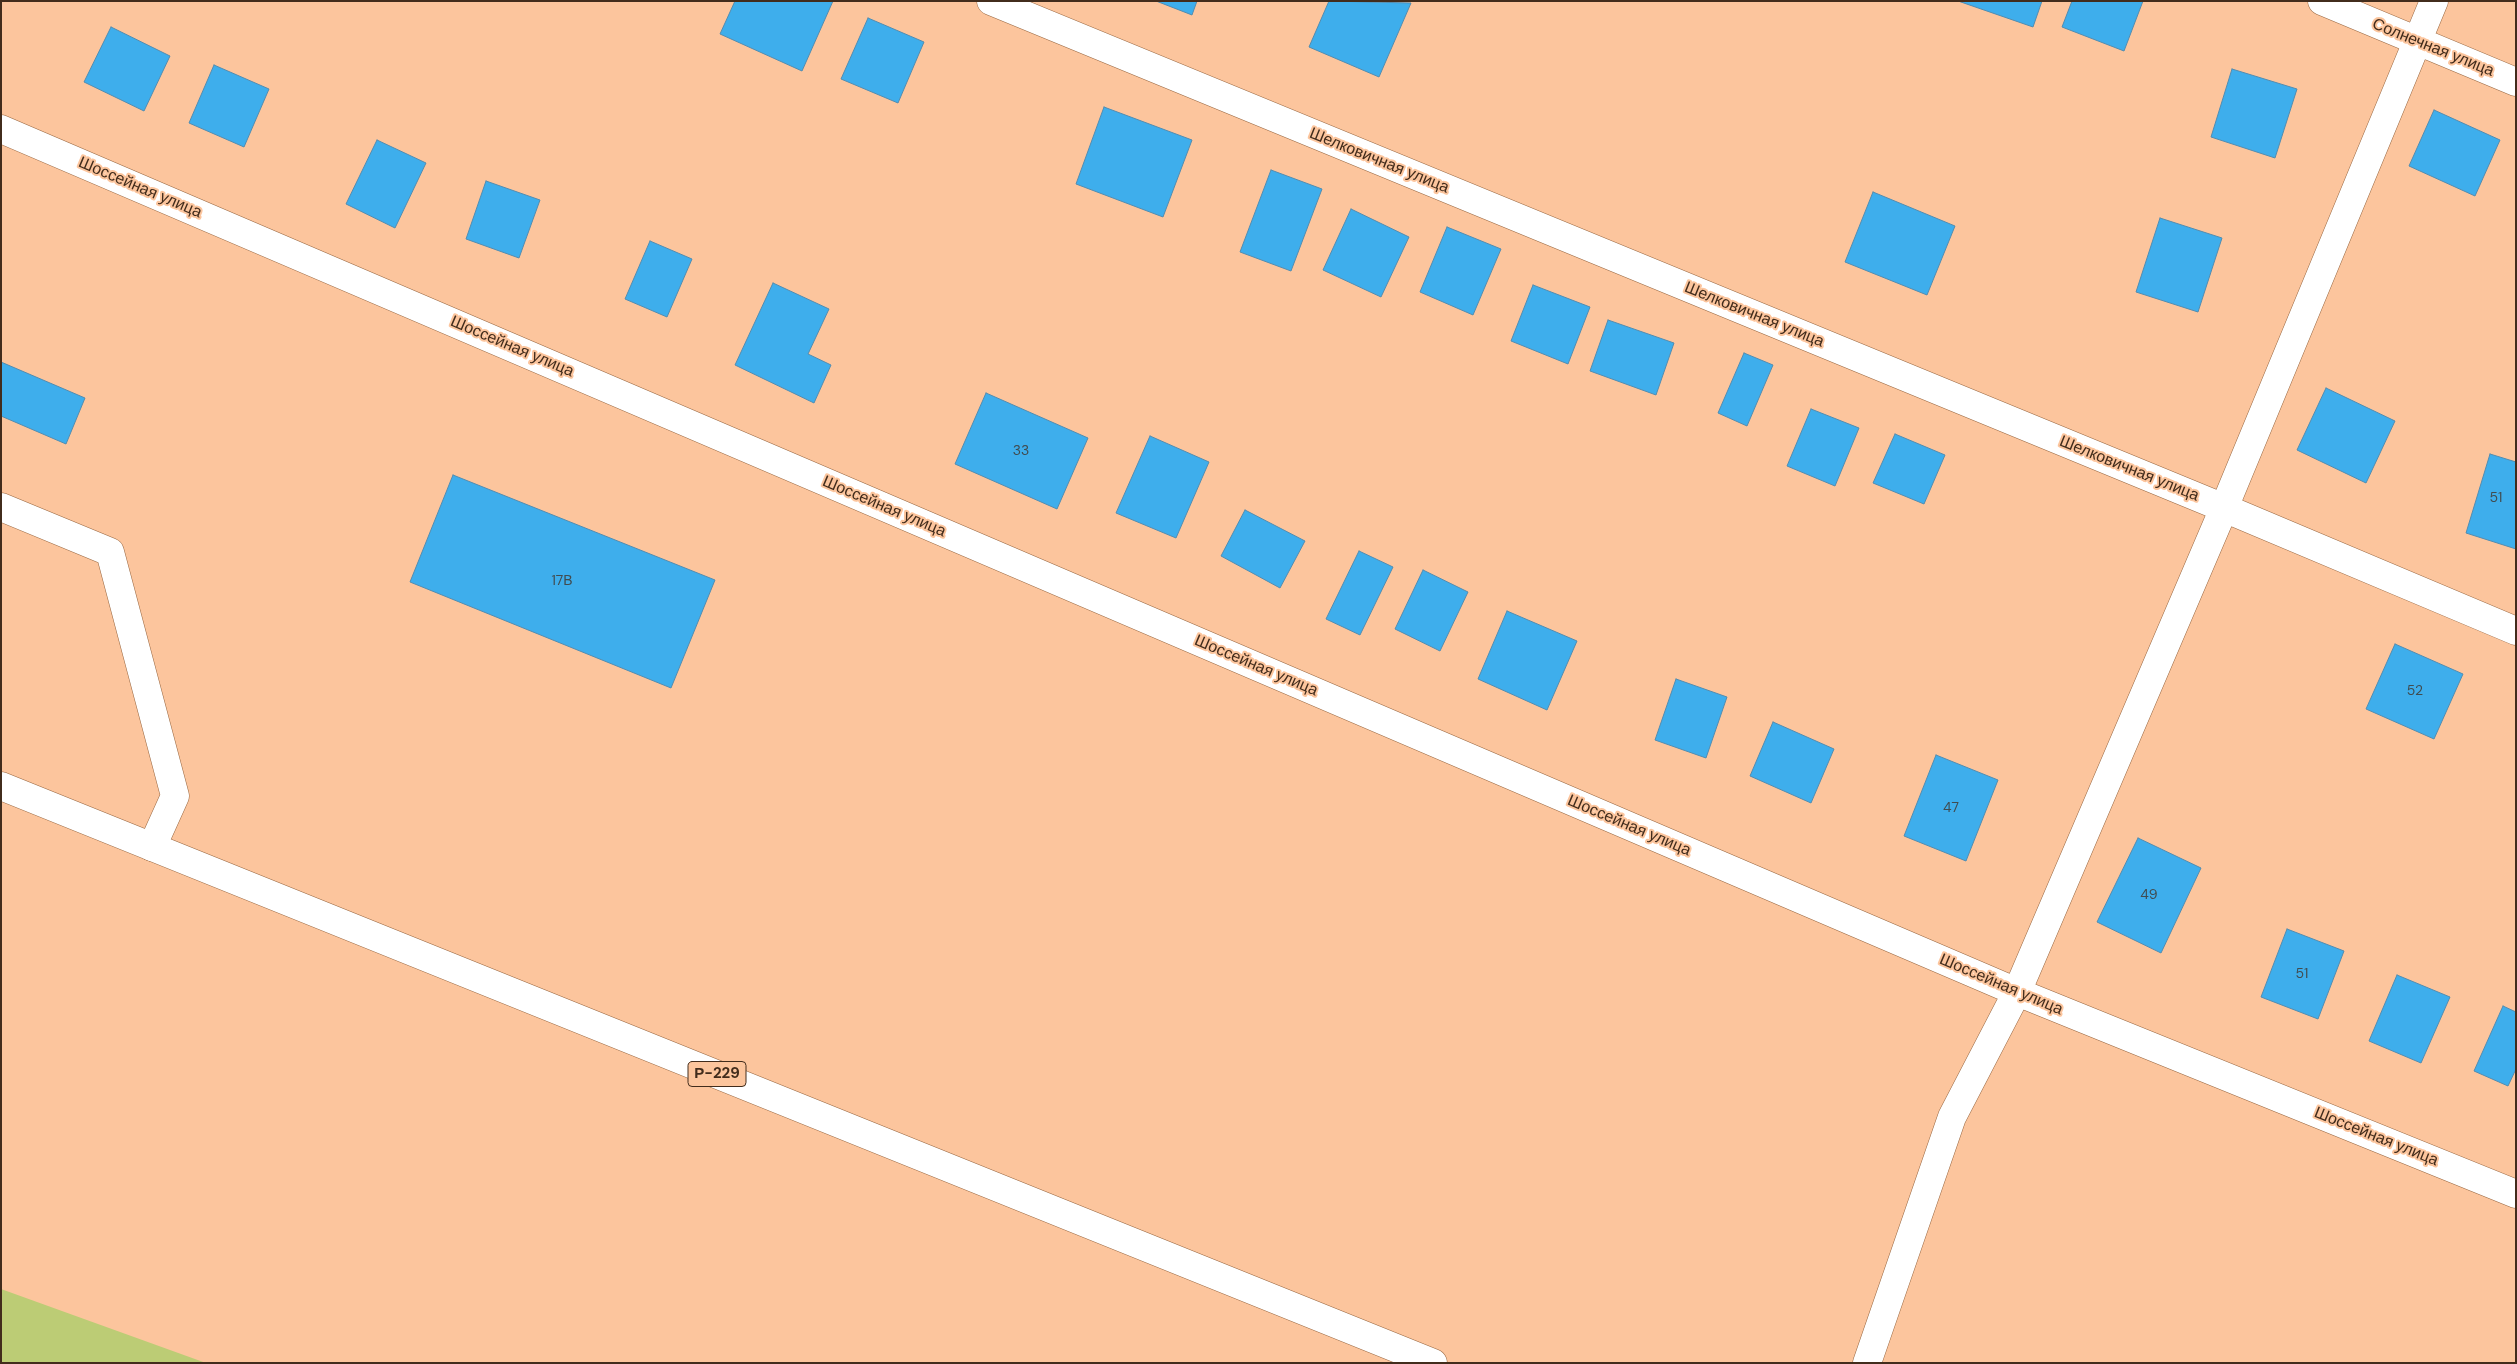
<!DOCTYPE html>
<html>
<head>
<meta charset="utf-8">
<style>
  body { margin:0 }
  #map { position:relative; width:2517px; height:1364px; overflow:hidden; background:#fcc59d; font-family:"DM Sans",sans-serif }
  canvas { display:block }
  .frame { position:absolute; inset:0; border:2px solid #422c1c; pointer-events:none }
</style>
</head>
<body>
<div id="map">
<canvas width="2517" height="1364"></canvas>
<div class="frame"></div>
</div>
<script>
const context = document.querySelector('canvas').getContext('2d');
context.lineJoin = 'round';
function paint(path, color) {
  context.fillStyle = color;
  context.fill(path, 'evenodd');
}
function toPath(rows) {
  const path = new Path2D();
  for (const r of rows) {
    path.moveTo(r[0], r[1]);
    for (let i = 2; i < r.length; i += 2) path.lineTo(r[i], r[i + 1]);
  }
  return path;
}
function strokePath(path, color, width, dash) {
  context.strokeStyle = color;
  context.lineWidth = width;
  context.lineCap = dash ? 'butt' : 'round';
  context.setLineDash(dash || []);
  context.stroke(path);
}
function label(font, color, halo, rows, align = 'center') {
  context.font = font + ' "DM Sans",sans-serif';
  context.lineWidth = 4;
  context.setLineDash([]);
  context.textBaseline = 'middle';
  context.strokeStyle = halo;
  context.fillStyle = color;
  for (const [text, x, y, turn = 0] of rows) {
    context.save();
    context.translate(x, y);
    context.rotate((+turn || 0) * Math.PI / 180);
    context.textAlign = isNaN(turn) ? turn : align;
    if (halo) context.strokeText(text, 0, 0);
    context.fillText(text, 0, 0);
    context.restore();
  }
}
paint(toPath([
  [1,1289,206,1363,1,1363]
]), '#bccc75');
const building = toPath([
  [735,1,833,1,802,71,720,34,735,1],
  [1156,1,1197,1,1192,15,1156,1],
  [1329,1,1411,3,1379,77,1309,47,1329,1],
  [1958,1,2042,1,2033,27,1958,1],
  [2072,1,2143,1,2124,51,2062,27,2072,1],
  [868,18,924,42,898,103,841,79,868,18],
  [111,27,170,56,144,111,84,82,111,27],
  [214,65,269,89,244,147,189,123,214,65],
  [2232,69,2297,89,2275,158,2211,137,2232,69],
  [1104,107,1192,140,1163,217,1076,184,1104,107],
  [2434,110,2500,140,2475,196,2409,166,2434,110],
  [377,140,426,163,395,228,346,204,377,140],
  [1271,170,1322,189,1291,271,1240,252,1271,170],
  [486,181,540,200,519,258,466,239,486,181],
  [1873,192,1955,226,1927,295,1845,262,1873,192],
  [1351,209,1409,237,1381,297,1323,270,1351,209],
  [2160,218,2222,238,2198,312,2136,292,2160,218],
  [1447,227,1501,249,1473,315,1420,292,1447,227],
  [650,241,692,259,667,317,625,299,650,241],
  [773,283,829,309,808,354,831,365,814,403,735,365,773,283],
  [1533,285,1590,307,1568,364,1511,341,1533,285],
  [1608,320,1674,343,1656,395,1590,371,1608,320],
  [1744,353,1773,365,1747,426,1718,413,1744,353],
  [1,362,85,398,66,444,1,416,1,362],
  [2326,388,2395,421,2366,483,2297,450,2326,388],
  [986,393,1088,438,1057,509,955,464,986,393],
  [1811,409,1859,428,1835,486,1787,466,1811,409],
  [1895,434,1945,455,1924,504,1873,483,1895,434],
  [1150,436,1209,462,1176,538,1116,513,1150,436],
  [2490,454,2516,462,2516,549,2466,533,2490,454],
  [453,475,715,580,671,688,410,582,453,475],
  [1245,510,1305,541,1280,588,1221,556,1245,510],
  [1359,551,1393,567,1360,635,1326,619,1359,551],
  [1423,570,1468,592,1440,651,1395,629,1423,570],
  [1507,611,1577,641,1547,710,1478,679,1507,611],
  [2395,644,2463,674,2434,739,2366,709,2395,644],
  [1676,679,1727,697,1706,758,1655,740,1676,679],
  [1773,722,1834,749,1811,803,1750,776,1773,722],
  [1936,755,1998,780,1966,861,1904,836,1936,755],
  [2138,838,2201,868,2161,953,2097,922,2138,838],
  [2287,929,2344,951,2318,1019,2261,997,2287,929],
  [2397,975,2450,997,2421,1063,2369,1041,2397,975],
  [2503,1006,2516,1012,2516,1069,2508,1086,2474,1071,2503,1006]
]);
paint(building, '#3eaeec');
strokePath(building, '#528cb0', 1);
const minor = toPath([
  [991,1,2224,508,2516,631],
  [2322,1,2516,82],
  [1,129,2017,992,2516,1194],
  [1,507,110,552,175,796,152,847],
  [1867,1363,1952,1117,2017,992,2224,508,2434,1]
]);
const major = toPath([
  [1,786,1433,1363]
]);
strokePath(minor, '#996842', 29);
strokePath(major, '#996842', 29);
strokePath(minor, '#fff', 28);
strokePath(major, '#fff', 28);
label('14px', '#414c50', null, [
  ["33",1021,451],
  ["51",2496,498],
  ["17В",562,581],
  ["52",2415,691],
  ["47",1951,808],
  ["49",2149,895],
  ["51",2302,974]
]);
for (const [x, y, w] of [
  [717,1074,58]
]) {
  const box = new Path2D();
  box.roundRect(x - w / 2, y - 12.5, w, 25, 4);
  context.fillStyle = '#fcc59d';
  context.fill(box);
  strokePath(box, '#422c1c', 1);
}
label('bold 15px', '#422c1c', null, [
  ["Р-229",717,1074]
]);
label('16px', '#422c1c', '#fcc59d', [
  ["Солнечная улица",2433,48,22],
  ["Шелковичная улица",1379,161,22],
  ["Шоссейная улица",140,188,23],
  ["Шелковичная улица",1754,315,22],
  ["Шоссейная улица",512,347,23],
  ["Шелковичная улица",2129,469,22],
  ["Шоссейная улица",884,507,23],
  ["Шоссейная улица",1256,666,23],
  ["Шоссейная улица",1629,826,23],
  ["Шоссейная улица",2001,985,23],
  ["Шоссейная улица",2376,1137,22]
]);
</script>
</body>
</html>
